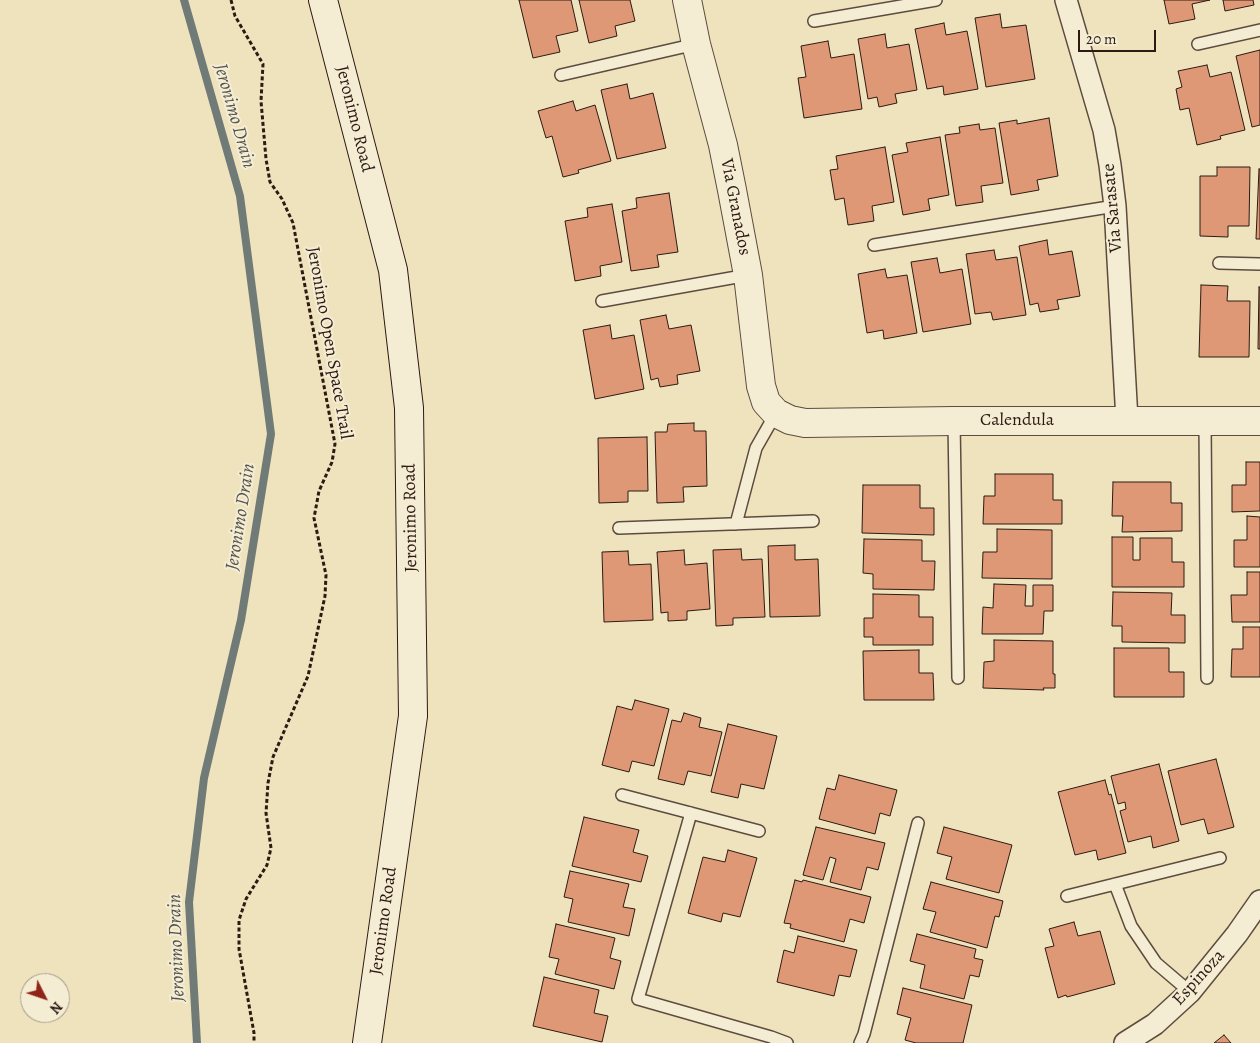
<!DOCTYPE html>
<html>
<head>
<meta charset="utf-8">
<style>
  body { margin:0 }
  #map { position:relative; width:1260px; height:1043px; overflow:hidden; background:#eee3bd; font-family:Alegreya,serif }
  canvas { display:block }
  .north { position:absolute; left:20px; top:973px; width:50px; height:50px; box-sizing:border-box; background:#f4edd4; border:1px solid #a49987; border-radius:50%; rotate:131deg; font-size:14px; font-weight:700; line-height:20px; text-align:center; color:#2d1a13 }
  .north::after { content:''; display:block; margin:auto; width:18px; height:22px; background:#8f2418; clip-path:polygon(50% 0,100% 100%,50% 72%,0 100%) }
  .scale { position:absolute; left:1078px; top:30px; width:78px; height:22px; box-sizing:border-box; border:2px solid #2d1a13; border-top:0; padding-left:6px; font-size:15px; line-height:18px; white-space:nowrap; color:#2d1a13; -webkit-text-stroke:4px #f4edd4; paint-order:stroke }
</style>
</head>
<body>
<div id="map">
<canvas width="1260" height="1043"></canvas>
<div class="north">N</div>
<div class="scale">20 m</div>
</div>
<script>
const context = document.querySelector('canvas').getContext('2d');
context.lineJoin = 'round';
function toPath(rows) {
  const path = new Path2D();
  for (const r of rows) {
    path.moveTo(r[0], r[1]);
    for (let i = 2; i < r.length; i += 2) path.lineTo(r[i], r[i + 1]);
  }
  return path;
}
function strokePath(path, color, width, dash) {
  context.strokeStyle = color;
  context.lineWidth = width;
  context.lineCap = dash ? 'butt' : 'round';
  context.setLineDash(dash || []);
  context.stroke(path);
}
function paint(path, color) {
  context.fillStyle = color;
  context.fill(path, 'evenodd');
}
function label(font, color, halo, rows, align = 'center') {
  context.font = font + ' Alegreya,serif';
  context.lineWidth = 4;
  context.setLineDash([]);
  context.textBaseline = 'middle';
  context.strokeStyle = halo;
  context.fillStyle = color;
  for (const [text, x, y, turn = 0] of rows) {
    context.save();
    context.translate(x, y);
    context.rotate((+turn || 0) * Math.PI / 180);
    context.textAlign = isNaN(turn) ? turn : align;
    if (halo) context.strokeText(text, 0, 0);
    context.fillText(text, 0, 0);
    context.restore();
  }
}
strokePath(toPath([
  [184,0,240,196,271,434,241,620,204,778,189,902,197,1043]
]), '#707b78', 8);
const building = toPath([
  [519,0,571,0,578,31,556,36,560,52,533,58,519,0],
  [579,0,630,0,635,21,615,26,617,36,589,43,579,0],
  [1164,0,1210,0,1192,4,1195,19,1169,24,1164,0],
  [1223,0,1253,0,1254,5,1225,11,1223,0],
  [1000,14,1002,28,1026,25,1035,79,986,87,975,18,1000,14],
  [944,23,946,35,967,31,978,89,944,95,943,86,927,89,915,29,944,23],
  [885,34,887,48,909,44,917,90,895,94,897,103,879,107,877,97,868,99,858,39,885,34],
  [828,41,831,58,854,54,862,109,804,118,798,78,806,77,801,46,828,41],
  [1260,50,1260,125,1252,127,1236,56,1260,50],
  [1207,65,1210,77,1231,72,1245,130,1220,136,1221,139,1197,145,1189,108,1180,110,1176,89,1182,87,1178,71,1207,65],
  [627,84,630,99,653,93,666,148,617,159,601,90,627,84],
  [573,101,576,111,595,105,611,161,578,170,579,173,563,177,552,136,546,138,538,111,573,101],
  [1049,118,1058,176,1037,180,1039,190,1011,195,999,123,1017,120,1017,124,1049,118],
  [979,124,980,130,995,128,1003,183,981,186,983,202,956,206,945,135,960,133,959,127,979,124],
  [940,137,949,195,928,199,930,210,903,215,892,155,908,152,906,143,940,137],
  [885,147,894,202,872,206,874,221,848,225,844,198,835,200,830,170,838,169,836,156,885,147],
  [1217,167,1250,167,1249,226,1228,226,1228,237,1200,236,1200,176,1217,176,1217,167],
  [1259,169,1260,169,1260,239,1256,239,1259,169],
  [669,193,678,252,657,255,659,267,631,271,622,211,637,208,636,198,669,193],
  [612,204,622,262,600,266,601,276,575,281,565,221,588,217,587,208,612,204],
  [1047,240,1049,255,1072,251,1080,296,1057,300,1059,309,1040,312,1038,303,1030,305,1019,246,1047,240],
  [994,250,996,260,1017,257,1026,315,993,320,991,312,975,314,966,254,994,250],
  [937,258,940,273,962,269,971,324,923,332,911,262,937,258],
  [885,269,887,278,907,275,917,333,884,339,883,330,867,333,858,274,885,269],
  [1201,285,1228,286,1227,301,1250,301,1249,357,1199,357,1201,285],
  [1259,287,1260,287,1260,349,1258,349,1259,287],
  [666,315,669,329,691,325,700,371,677,375,678,384,660,387,658,378,651,380,640,320,666,315],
  [610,325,612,339,634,335,644,389,595,399,583,330,610,325],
  [694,423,694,431,706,431,707,486,683,487,684,502,657,503,655,432,667,432,668,424,694,423],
  [647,437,648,491,628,491,628,502,599,503,598,438,647,437],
  [1246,462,1260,462,1260,511,1232,512,1232,485,1246,485,1246,462],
  [995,474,1053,474,1053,500,1062,500,1062,524,983,524,984,496,995,496,995,474],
  [1113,482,1171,482,1171,503,1182,503,1182,531,1122,532,1123,516,1112,516,1113,482],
  [863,485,920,485,920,508,934,508,934,535,862,533,863,485],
  [1247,516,1260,517,1260,567,1234,567,1234,540,1247,540,1247,516],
  [997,529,1052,530,1052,579,982,578,983,552,997,552,997,529],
  [1112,537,1133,537,1133,560,1140,560,1140,538,1172,538,1172,562,1184,562,1184,587,1112,587,1112,537],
  [864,539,922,540,922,561,935,561,934,590,873,589,873,574,863,573,864,539],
  [795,545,795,560,818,559,820,616,770,617,768,546,795,545],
  [741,549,742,560,762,559,765,617,733,618,733,625,716,626,713,550,741,549],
  [684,550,685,565,707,563,710,609,687,611,687,620,668,621,668,612,661,613,657,552,684,550],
  [628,551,629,565,651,564,653,620,604,622,602,552,628,551],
  [1247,572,1260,572,1260,622,1232,622,1231,595,1247,595,1247,572],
  [994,584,1026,585,1025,606,1033,606,1033,585,1053,585,1053,611,1044,611,1043,634,982,634,983,607,993,608,994,584],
  [1113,592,1172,593,1171,615,1185,615,1185,643,1122,642,1122,626,1112,626,1113,592],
  [873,594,919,595,919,617,933,617,933,645,873,645,873,637,864,637,864,618,873,618,873,594],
  [1243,627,1260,627,1260,677,1231,677,1232,649,1243,649,1243,627],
  [994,640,1053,641,1053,674,1055,674,1055,688,1043,688,1044,690,983,688,984,662,994,661,994,640],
  [1114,648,1169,648,1169,672,1184,672,1184,697,1114,697,1114,648],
  [919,650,919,673,933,673,934,700,864,700,863,651,919,650],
  [635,700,669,709,654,766,632,761,629,772,602,765,617,706,632,710,635,700],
  [684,713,701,718,699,727,722,732,711,776,688,771,684,785,658,779,672,720,681,722,684,713],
  [728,724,777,736,764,789,741,784,738,798,711,792,728,724],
  [1216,759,1234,827,1208,834,1204,819,1181,825,1168,771,1216,759],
  [1159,764,1179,841,1153,848,1151,836,1128,842,1120,811,1126,809,1125,802,1118,804,1111,776,1159,764],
  [839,775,897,790,890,816,880,813,875,834,819,819,827,788,835,790,839,775],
  [1105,780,1109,795,1111,794,1126,853,1098,860,1096,850,1075,855,1058,792,1105,780],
  [584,817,639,830,633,852,648,856,641,882,572,866,584,817],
  [816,827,885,843,878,870,867,867,861,890,830,882,836,859,830,857,823,880,803,875,816,827],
  [944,827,1012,845,999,893,946,879,952,857,937,853,944,827],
  [728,850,757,858,740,917,723,913,721,922,688,913,703,857,725,862,728,850],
  [570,871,629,884,623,907,635,909,629,936,568,922,573,899,564,897,570,871],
  [795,880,802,882,803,880,871,897,864,923,850,919,844,942,790,928,791,924,784,923,795,880],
  [931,882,1003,901,999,917,995,916,987,948,930,932,936,912,923,909,931,882],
  [1074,922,1078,936,1100,931,1115,984,1067,997,1066,995,1058,998,1045,948,1054,946,1049,929,1074,922],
  [556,924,615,938,610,958,621,961,614,989,555,974,559,959,549,957,556,924],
  [917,934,976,949,974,958,983,960,979,977,970,975,964,999,920,988,925,965,910,961,917,934],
  [798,936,857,950,850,977,839,975,834,996,777,982,784,950,794,953,798,936],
  [544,977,599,990,594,1013,608,1016,602,1042,533,1026,544,977],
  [903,988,972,1005,963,1043,916,1043,905,1040,911,1018,897,1014,903,988],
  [1224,1035,1231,1043,1214,1043,1224,1035]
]);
paint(building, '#df9876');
strokePath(building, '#2d1a13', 1);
const service = toPath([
  [814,21,936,0],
  [1198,44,1260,30],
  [561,75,696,44],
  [874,245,1115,206],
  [1219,263,1260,264],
  [602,301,748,275],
  [954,421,958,678],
  [1205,422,1207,678],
  [736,524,756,448,776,413],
  [619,528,813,521],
  [622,795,759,831],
  [691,813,638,999,771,1037,787,1043],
  [1115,884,1131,926,1156,963,1190,992],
  [1067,896,1220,858],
  [860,1043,864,1034,918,823]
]);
const minor = toPath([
  [1066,0,1104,130,1110,165,1115,206,1127,420],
  [1125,1043,1155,1024,1190,992,1237,934,1260,901]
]);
const tertiary = toPath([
  [687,0,696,44,723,145,732,190,748,275,761,386,766,402,776,413,790,420,805,423,954,421,1260,421]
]);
const secondary = toPath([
  [323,0,393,270,409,408,413,716,367,1043]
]);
strokePath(service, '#5d4c3e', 14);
strokePath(minor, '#5d4c3e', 24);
strokePath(tertiary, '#5d4c3e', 30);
strokePath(secondary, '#2d1a13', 30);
strokePath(toPath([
  [231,0,235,16,263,64,261,101,266,159,270,182,282,199,293,223,335,444,332,462,319,491,314,518,326,575,325,596,308,676,273,757,268,783,266,813,271,848,267,865,246,899,239,920,239,949,254,1033,254,1043]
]), '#2d1a13', 3, [4, 2.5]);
strokePath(service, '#f4edd4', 11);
strokePath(minor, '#f4edd4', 21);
strokePath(tertiary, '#f4edd4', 28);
strokePath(secondary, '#f4edd4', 28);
label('18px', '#2d1a13', '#f4edd4', [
  ["Jeronimo Road",354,119,76],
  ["Via Granados",735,207,79],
  ["Via Sarasate",1113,208,-95],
  ["Jeronimo Open Space Trail",329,343,80],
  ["Calendula",1017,421],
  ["Jeronimo Road",411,518,-91],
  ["Jeronimo Road",384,921,-82],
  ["Espinoza",1199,978,-48]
]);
label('italic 19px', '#54534e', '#f4edd4', [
  ["Jeronimo Drain",234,116,74],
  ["Jeronimo Drain",241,517,-81],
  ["Jeronimo Drain",177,948,-92]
]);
</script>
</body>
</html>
